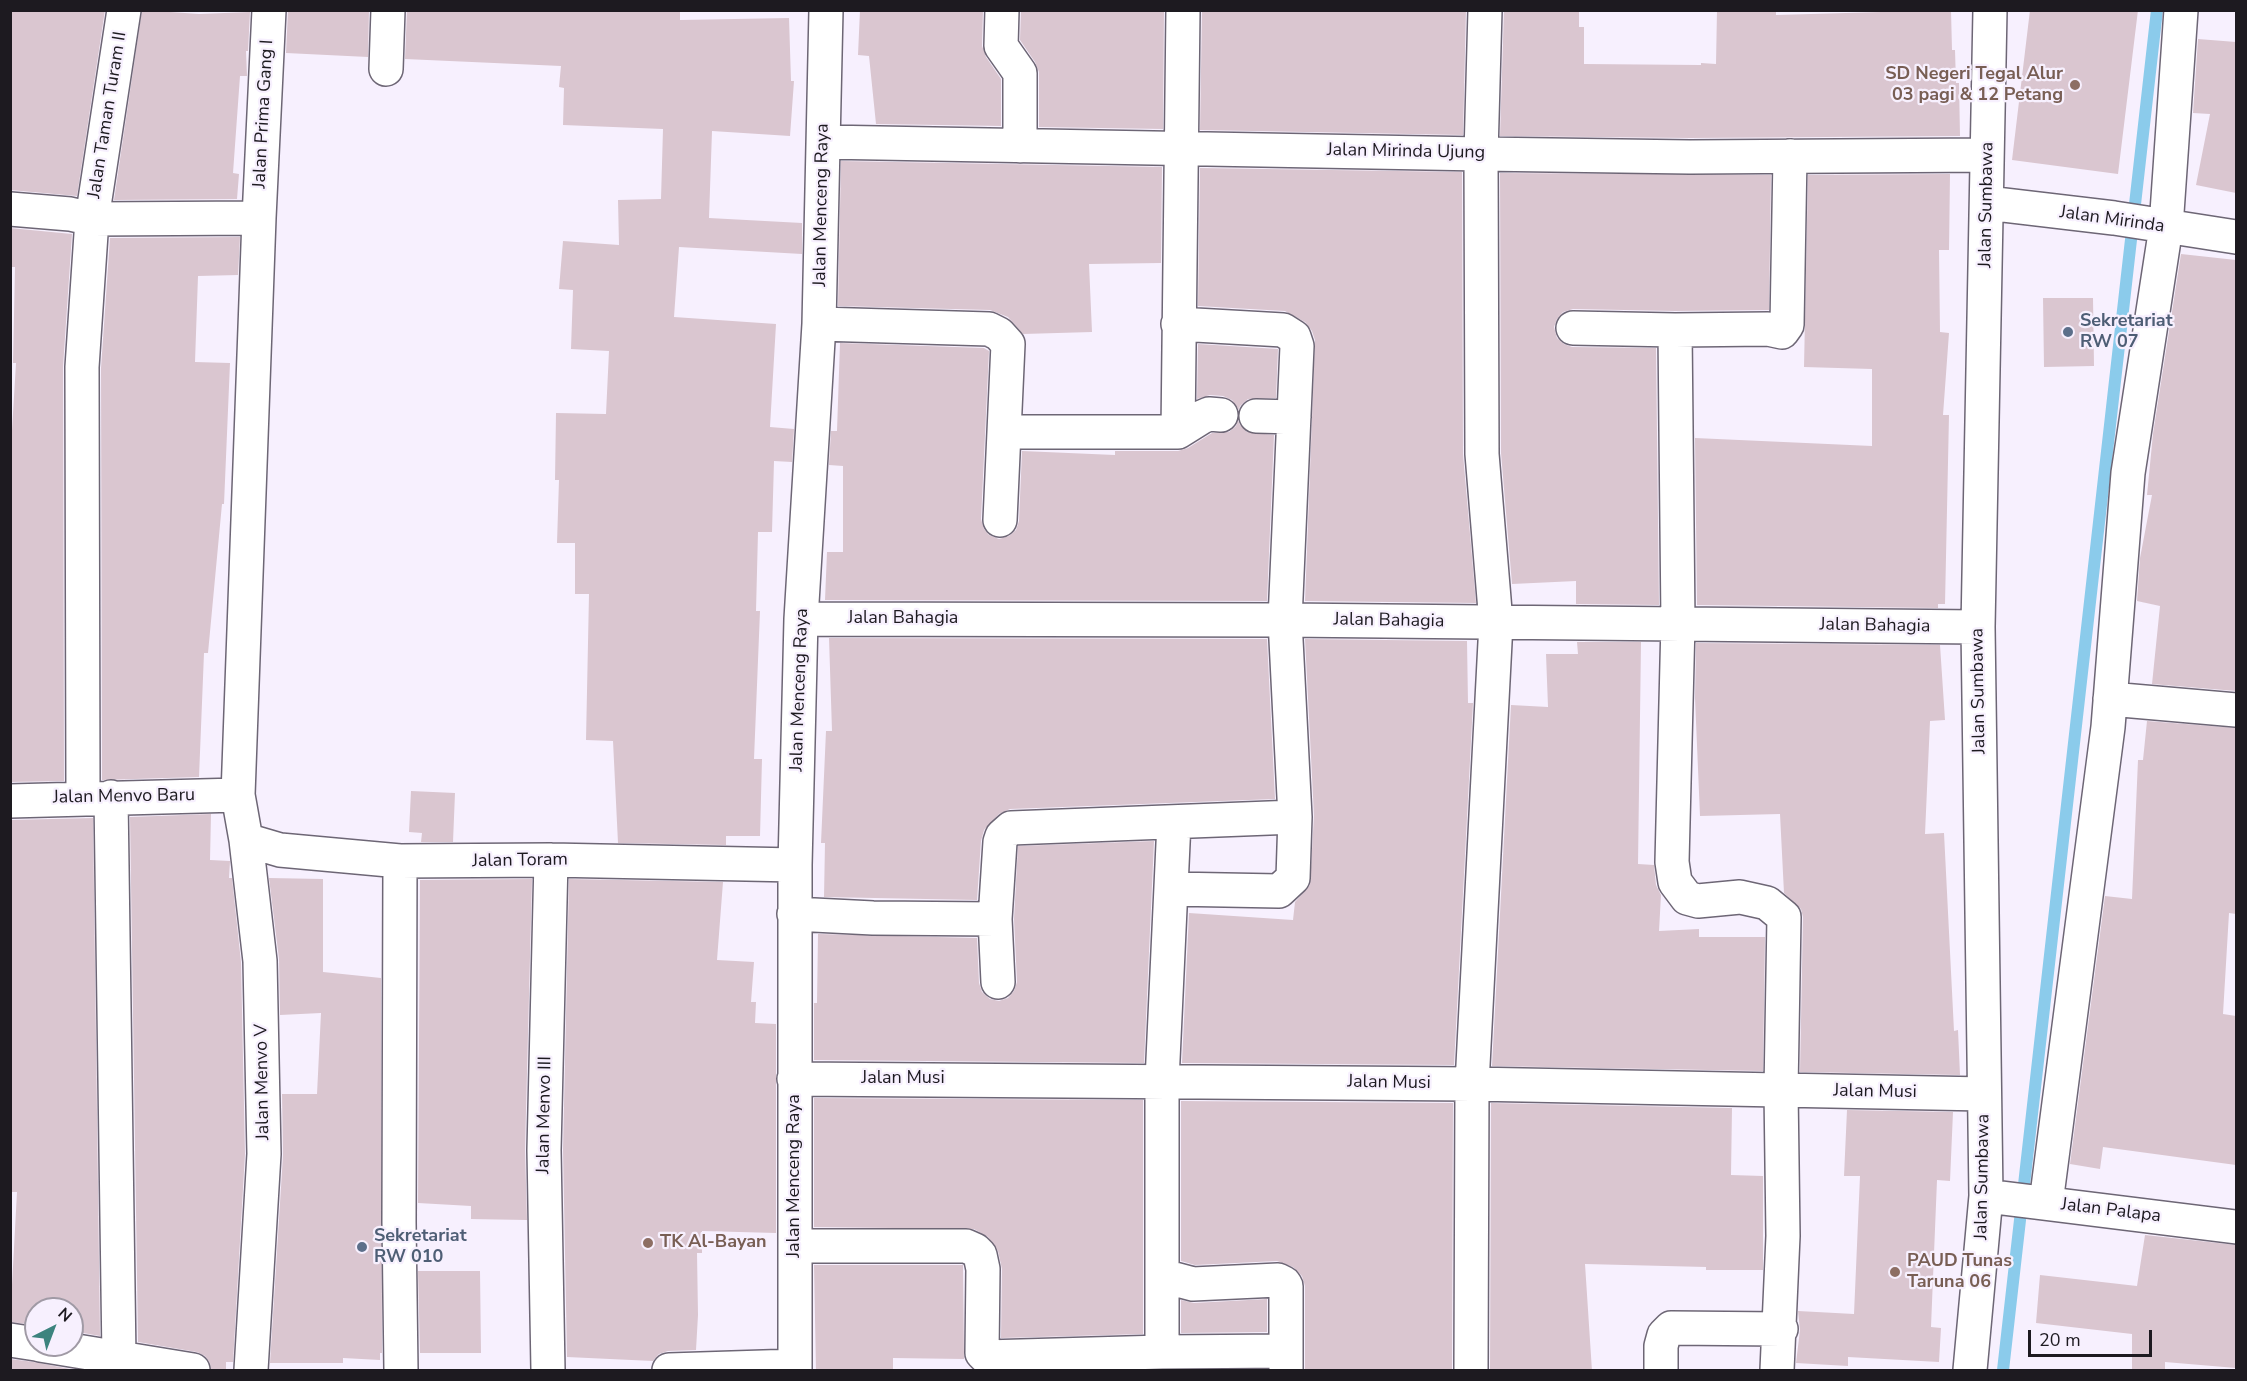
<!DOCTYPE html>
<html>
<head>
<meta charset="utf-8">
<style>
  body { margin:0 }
  #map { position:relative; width:2247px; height:1381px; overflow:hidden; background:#f7f0fe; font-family:"Nunito Sans",sans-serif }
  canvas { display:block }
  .frame { position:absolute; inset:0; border:12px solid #1d1a20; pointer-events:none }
  .north { position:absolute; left:24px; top:1297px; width:60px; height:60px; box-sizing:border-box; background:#f7f0fe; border:2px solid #a09aa5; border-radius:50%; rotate:42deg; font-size:16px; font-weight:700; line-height:24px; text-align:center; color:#1d1a20 }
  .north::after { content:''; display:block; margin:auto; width:21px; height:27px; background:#3c837e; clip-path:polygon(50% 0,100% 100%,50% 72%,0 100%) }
  .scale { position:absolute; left:2028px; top:1330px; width:124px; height:27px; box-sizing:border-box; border:3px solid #1d1a20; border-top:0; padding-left:8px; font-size:18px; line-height:21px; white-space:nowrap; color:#1d1a20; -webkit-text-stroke:4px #f7f0fe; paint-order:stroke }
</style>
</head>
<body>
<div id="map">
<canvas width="2247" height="1381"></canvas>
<div class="frame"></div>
<div class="north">N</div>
<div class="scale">20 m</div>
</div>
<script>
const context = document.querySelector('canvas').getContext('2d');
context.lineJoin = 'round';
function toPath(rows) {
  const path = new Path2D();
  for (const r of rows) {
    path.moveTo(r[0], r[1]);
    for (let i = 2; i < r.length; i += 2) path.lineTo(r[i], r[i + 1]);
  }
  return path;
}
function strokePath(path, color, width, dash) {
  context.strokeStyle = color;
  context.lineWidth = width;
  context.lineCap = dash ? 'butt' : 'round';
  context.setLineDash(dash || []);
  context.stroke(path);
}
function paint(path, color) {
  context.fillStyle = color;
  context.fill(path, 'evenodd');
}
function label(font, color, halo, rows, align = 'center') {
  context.font = font + ' "Nunito Sans",sans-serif';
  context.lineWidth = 4.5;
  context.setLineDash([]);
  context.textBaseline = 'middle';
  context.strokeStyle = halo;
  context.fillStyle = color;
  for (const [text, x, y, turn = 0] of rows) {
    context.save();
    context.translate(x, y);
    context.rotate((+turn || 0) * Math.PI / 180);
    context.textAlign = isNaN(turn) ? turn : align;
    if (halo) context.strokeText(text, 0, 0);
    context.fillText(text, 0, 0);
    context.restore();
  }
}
strokePath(toPath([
  [2003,1370,2157,10]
]), '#8bcbeb', 12);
paint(toPath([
  [10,10,105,10,77,196,10,190],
  [142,10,199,14,250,12,248,51,246,51,247,76,240,76,233,173,239,174,237,199,114,200],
  [288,10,369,10,368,57,286,53],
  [407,10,680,10,680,20,789,18,791,81,794,81,790,136,712,131,709,218,802,223,802,254,679,247,674,317,776,324,770,427,794,429,792,462,774,461,772,532,758,532,756,611,760,611,754,759,762,759,760,836,726,836,726,845,618,843,613,741,586,740,589,594,575,594,575,543,557,543,559,480,555,480,556,413,606,414,609,351,571,349,573,290,559,289,563,241,619,245,618,200,661,199,663,129,563,125,564,88,559,87,561,66,405,59],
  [860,10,983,10,982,46,986,57,1001,79,1001,126,876,124,869,56,858,55],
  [1021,10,1164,10,1163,129,1039,127,1039,72,1035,62,1020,40],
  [1202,10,1466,10,1463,135,1200,130],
  [1504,10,1579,10,1579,27,1584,27,1584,64,1701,65,1701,63,1716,64,1717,10,1776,10,1776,15,1951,10,1952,50,1955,50,1956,83,1959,83,1960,136,1690,138,1500,136],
  [2030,10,2138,10,2118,174,2012,160],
  [2198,39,2236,42,2236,193,2196,185,2210,114,2193,113],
  [841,161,1162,167,1161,263,1089,264,1092,332,1023,334,1008,317,990,310,838,306],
  [1200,168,1462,172,1463,454,1476,603,1305,601,1315,340,1312,331,1305,322,1285,311,1198,306],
  [1500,173,1771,175,1769,310,1675,311,1573,309,1563,312,1557,319,1554,327,1557,338,1564,344,1572,347,1656,348,1659,605,1576,604,1576,581,1512,584,1501,453],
  [1950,174,1949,250,1939,250,1940,332,1949,333,1943,415,1949,415,1945,604,1938,604,1938,608,1697,605,1695,438,1872,446,1872,369,1804,367,1808,175],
  [10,228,72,234,63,367,64,781,10,782,10,430,12,430,16,363,13,363,15,267,10,267],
  [240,237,238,275,198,276,195,362,230,363,224,504,222,504,208,653,204,653,199,777,102,780,101,368,110,238],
  [2181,254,2236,260,2236,691,2152,684,2160,606,2137,601,2140,558,2152,495,2147,495,2153,434],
  [2043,298,2093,298,2094,366,2044,367],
  [840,343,984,348,989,351,981,519,984,529,989,535,999,539,1009,536,1016,530,1019,521,1022,451,1115,455,1115,451,1178,451,1188,448,1212,433,1229,432,1236,426,1238,420,1240,425,1247,432,1274,435,1267,601,825,600,827,552,843,552,843,466,829,465,831,431,837,431],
  [1198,344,1278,349,1276,398,1248,399,1240,406,1239,410,1232,400,1223,396,1210,395,1197,399],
  [829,638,1267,639,1275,799,1010,809,999,814,984,830,981,841,977,900,824,897,825,843,821,843,826,731,832,731],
  [1305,639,1467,641,1468,703,1473,703,1454,1065,1182,1063,1189,913,1293,920,1295,902,1310,885,1314,816],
  [1577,642,1641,642,1638,864,1654,865,1656,885,1661,895,1659,931,1699,929,1699,937,1765,937,1763,1071,1492,1066,1511,705,1548,707,1546,654,1578,654],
  [1696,643,1940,645,1945,720,1930,721,1925,834,1944,833,1954,1031,1958,1030,1960,1075,1800,1072,1803,917,1801,909,1784,893,1780,814,1700,816,1695,698],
  [2147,721,2236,728,2236,914,2229,913,2223,1014,2236,1016,2236,1165,2103,1147,2100,1169,2070,1164,2105,896,2132,899,2138,760,2143,760],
  [411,791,455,793,453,842,421,842,422,833,409,832],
  [211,814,210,860,230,861,229,878,232,878,241,962,245,1154,233,1362,226,1362,226,1371,211,1371,210,1363,205,1356,197,1352,138,1342,130,817],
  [93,818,100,1336,72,1331,72,1309,36,1309,36,1325,10,1322,17,1192,10,1192,10,820],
  [1154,841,1144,1063,814,1060,814,1003,817,1003,818,934,977,938,979,983,982,992,990,999,999,1001,1008,998,1014,991,1017,982,1014,919,1018,846],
  [269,878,323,879,323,972,381,978,382,1353,380,1353,380,1360,343,1358,343,1363,270,1363,283,1155,282,1094,317,1094,321,1013,280,1015,279,959],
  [532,879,525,1150,527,1220,471,1219,471,1206,418,1203,420,880],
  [569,879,723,882,717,960,754,962,751,1002,756,1002,755,1023,776,1024,776,1233,702,1231,702,1253,697,1253,698,1315,696,1350,668,1351,659,1354,653,1361,567,1357,563,1150],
  [814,1098,1143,1100,1143,1334,1001,1338,1002,1269,998,1251,988,1237,974,1229,814,1227],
  [1181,1101,1453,1103,1452,1371,1305,1371,1305,1286,1302,1276,1293,1267,1277,1261,1195,1265,1181,1261],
  [1491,1103,1732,1108,1731,1175,1763,1176,1763,1270,1706,1270,1706,1267,1585,1264,1592,1371,1490,1371],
  [1847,1110,1953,1112,1950,1181,1937,1180,1931,1327,1941,1328,1939,1362,1848,1357,1848,1366,1796,1363,1800,1330,1798,1311,1854,1314,1860,1176,1844,1176],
  [2145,1235,2236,1245,2236,1368,2165,1362,2165,1371,2132,1371,2132,1334,2036,1323,2040,1275,2137,1286],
  [814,1265,963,1265,964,1359,893,1358,893,1371,816,1371],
  [418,1271,480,1271,481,1353,420,1353],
  [1267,1299,1267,1332,1181,1333,1181,1300,1194,1303],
  [10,1359,34,1362,80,1371,10,1371]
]), '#dac6d0');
const minor = toPath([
  [1002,10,1001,46,1020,73,1020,146],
  [386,69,388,10],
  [824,142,1481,154,1690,157,1987,155],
  [1987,203,2114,218,2236,237],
  [10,209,70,214,92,219,259,218],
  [819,324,989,329,999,334,1008,344,1000,520],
  [1573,328,1675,330],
  [1256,416,1294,417],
  [1005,432,1178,432,1202,417,1209,414,1221,415],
  [1178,432,1183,10],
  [801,619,1285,620,1978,627],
  [2110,699,2236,710],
  [111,797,119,1358],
  [83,798,82,367,92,219,124,10],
  [10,801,238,795],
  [246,840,280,850,400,861,551,860,795,865],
  [400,861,399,1222,401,1370],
  [1171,889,1279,891,1293,878,1295,817,1285,620,1297,346,1294,337,1283,330,1178,324],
  [794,914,873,918,995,919],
  [998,982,995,919,1000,842,1002,836,1011,828,1295,817],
  [794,1079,1472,1084,1984,1094],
  [1986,1196,2236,1227],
  [2046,1203,2108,727,2128,473,2166,227,2181,10],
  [795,1246,966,1246,975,1250,980,1255,983,1269,982,1353,986,1357,1162,1352,1286,1351],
  [1163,1276,1193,1284,1278,1280,1284,1283,1286,1286,1286,1370],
  [10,1340,36,1344],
  [40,1345,193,1370],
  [1162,1352,1162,1081,1174,822],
  [251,1370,264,1154,260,961,246,840,238,795,259,218,269,10],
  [548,1370,544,1150,551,860],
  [669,1370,795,1366],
  [795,1370,795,865,801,619,819,324,826,10],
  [1471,1370,1472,1084,1496,623,1482,454,1481,154,1485,10],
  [1661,1370,1661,1346,1664,1335,1671,1328,1781,1329],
  [1777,1370,1783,1236,1781,1090,1784,917,1767,903,1740,897,1698,901,1687,898,1675,882,1672,862,1678,623,1675,330,1768,329,1782,332,1787,325,1790,156],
  [1970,1370,1986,1196,1978,627,1990,10]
]);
strokePath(minor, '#6d6675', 36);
strokePath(minor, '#fff', 33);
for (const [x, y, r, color] of [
  [2075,85,6,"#8d6e63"],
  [2068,332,6,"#5c6f8a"],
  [648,1243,6,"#8d6e63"],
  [362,1247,6,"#5c6f8a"],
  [1895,1272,6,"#8d6e63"]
]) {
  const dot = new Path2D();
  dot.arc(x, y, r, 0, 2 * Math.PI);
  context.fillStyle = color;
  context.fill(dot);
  strokePath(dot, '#f7f0fe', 2);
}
label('bold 18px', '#785e54', '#f7f0fe', [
  ["SD Negeri Tegal Alur",2063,75,"right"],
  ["03 pagi & 12 Petang",2063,96,"right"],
  ["TK Al-Bayan",660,1243],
  ["PAUD Tunas",1907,1262],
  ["Taruna 06",1907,1283]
], 'left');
label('18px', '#1d1a20', '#f7f0fe', [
  ["Jalan Prima Gang I",264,114,-87],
  ["Jalan Taman Turam II",108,115,-81],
  ["Jalan Mirinda Ujung",1406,152,1],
  ["Jalan Menceng Raya",822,205,-89],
  ["Jalan Sumbawa",1987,205,-89],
  ["Jalan Mirinda",2112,220,8],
  ["Jalan Bahagia",903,619],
  ["Jalan Bahagia",1389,621,1],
  ["Jalan Bahagia",1875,626,1],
  ["Jalan Menceng Raya",800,690,-88],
  ["Jalan Sumbawa",1979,691,-91],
  ["Jalan Menvo Baru",124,797,-1],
  ["Jalan Toram",520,861,-1],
  ["Jalan Musi",903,1079],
  ["Jalan Menvo V",263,1082,-91],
  ["Jalan Musi",1389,1083,1],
  ["Jalan Musi",1875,1092,1],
  ["Jalan Menvo III",545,1115,-89],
  ["Jalan Menceng Raya",795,1176,-90],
  ["Jalan Sumbawa",1983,1177,-89],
  ["Jalan Palapa",2111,1211,7]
]);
label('bold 18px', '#4e5e75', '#f7f0fe', [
  ["Sekretariat",2080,322],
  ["RW 07",2080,343],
  ["Sekretariat",374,1237],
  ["RW 010",374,1258]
], 'left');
</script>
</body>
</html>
